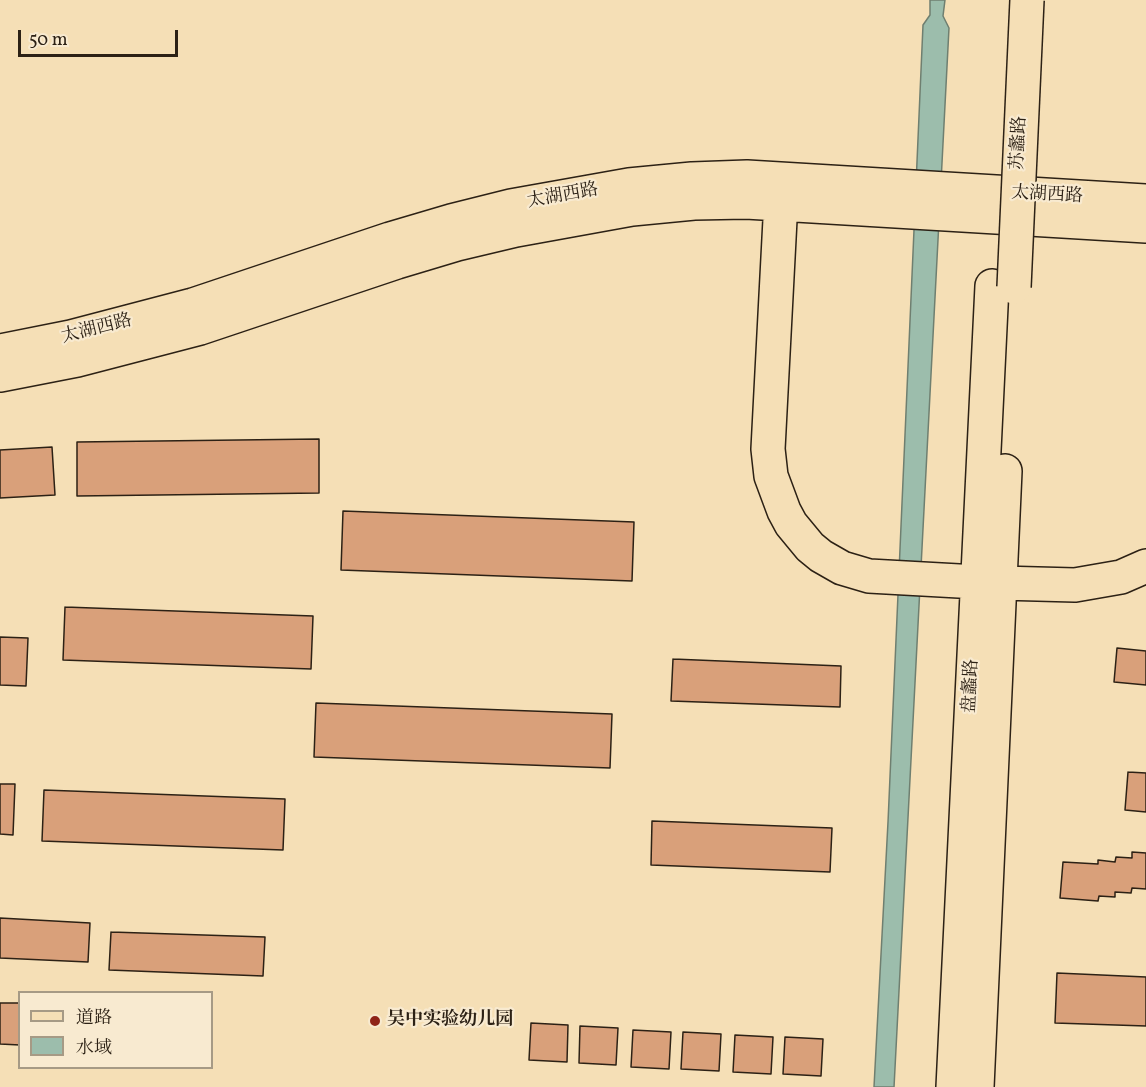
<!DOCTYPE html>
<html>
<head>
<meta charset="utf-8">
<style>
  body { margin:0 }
  #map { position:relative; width:1146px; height:1087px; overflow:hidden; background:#f5dfb6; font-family:Vollkorn,"Noto Serif SC",serif }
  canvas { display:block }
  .legend { position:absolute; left:18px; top:991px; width:195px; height:78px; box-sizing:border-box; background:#f8ead0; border:2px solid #a69a85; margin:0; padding:8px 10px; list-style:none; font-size:18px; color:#2c2115 }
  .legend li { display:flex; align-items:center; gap:12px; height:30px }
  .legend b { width:30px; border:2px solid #a69a85 }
  .scale { position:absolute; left:18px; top:30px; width:160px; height:27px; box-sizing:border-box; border:3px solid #2c2115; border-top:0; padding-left:8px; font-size:18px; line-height:21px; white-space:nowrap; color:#2c2115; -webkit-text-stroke:4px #f8ead0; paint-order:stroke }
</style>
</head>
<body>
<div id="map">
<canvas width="1146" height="1087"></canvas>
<ul class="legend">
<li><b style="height:8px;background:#f5dfb6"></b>道路</li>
<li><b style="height:16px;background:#9cbdac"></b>水域</li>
</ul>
<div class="scale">50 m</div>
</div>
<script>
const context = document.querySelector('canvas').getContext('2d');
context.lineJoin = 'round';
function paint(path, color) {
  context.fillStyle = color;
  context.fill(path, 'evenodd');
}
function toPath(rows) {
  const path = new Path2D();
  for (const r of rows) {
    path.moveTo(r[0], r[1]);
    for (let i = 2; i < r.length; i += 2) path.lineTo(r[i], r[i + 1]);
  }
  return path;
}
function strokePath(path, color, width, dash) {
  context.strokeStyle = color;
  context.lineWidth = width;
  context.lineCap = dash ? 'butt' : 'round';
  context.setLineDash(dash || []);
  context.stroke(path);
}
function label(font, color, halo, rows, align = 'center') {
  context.font = font + ' Vollkorn,"Noto Serif SC",serif';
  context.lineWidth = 4.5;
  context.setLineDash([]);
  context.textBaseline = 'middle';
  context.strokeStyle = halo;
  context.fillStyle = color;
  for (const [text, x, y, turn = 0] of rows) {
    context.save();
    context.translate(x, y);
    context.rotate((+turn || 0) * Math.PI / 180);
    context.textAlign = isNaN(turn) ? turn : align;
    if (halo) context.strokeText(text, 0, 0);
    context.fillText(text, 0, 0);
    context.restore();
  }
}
const water = toPath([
  [930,0,945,0,943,16,949,28,894,1087,874,1087,888,822,923,25,930,15,930,0]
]);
paint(water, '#9cbdac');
strokePath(water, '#6f7f70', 1.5);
const building = toPath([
  [319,439,319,493,77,496,77,442,319,439],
  [52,447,55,495,0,498,0,450,52,447],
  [343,511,634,522,632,581,341,570,343,511],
  [65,607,313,616,311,669,63,660,65,607],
  [0,637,28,638,26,686,0,685,0,637],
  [1117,648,1146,651,1146,685,1114,682,1117,648],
  [673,659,841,666,840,707,671,701,673,659],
  [316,703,612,714,610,768,314,757,316,703],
  [1128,772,1146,773,1146,812,1125,810,1128,772],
  [0,784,15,784,13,835,0,834,0,784],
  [44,790,285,799,283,850,42,841,44,790],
  [652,821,832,828,830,872,651,865,652,821],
  [1132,852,1146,853,1146,889,1132,888,1131,893,1115,892,1115,897,1099,896,1098,901,1060,898,1063,862,1098,864,1098,860,1115,862,1116,857,1132,858,1132,852],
  [0,918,90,923,88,962,0,958,0,918],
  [111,932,265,937,263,976,109,970,111,932],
  [1057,973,1146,977,1146,1026,1055,1023,1057,973],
  [0,1003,20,1003,20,1045,0,1044,0,1003],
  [531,1023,568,1025,567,1062,529,1060,531,1023],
  [580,1026,618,1028,616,1065,579,1063,580,1026],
  [633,1030,671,1032,669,1069,631,1067,633,1030],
  [683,1032,721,1034,719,1071,681,1069,683,1032],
  [735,1035,773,1037,771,1074,733,1072,735,1035],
  [785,1037,823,1039,821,1076,783,1074,785,1037]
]);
paint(building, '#d9a07a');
strokePath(building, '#2c2115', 1.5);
const major = toPath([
  [782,181,768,449,771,476,784,511,791,524,810,547,821,556,842,568,869,576,977,582],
  [0,351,71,337,193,305,390,239,451,221,511,206,629,185,692,179,747,177,1146,201],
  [0,375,77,360,200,328,397,262,457,244,516,230,632,209,694,203,746,202,1146,226],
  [1000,583,1075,585,1121,577,1146,566],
  [953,1087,992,286],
  [977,1087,1005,471]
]);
strokePath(major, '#2c2115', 36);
strokePath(major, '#f5dfb6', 33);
const majorBridge = toPath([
  [1014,287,1027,0]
]);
strokePath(majorBridge, '#2c2115', 36, []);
strokePath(majorBridge, '#f5dfb6', 33);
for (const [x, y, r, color] of [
  [375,1021,6,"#8f2418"]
]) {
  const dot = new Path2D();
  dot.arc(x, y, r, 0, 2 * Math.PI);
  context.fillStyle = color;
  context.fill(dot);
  strokePath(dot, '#f8ead0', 2);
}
label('18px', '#2c2115', '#f8ead0', [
  ["苏蠡路",1020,143,-87],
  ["太湖西路",1047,196,3],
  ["太湖西路",563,197,-10],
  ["太湖西路",97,330,-14],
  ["盘蠡路",972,686,-87]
]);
label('bold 18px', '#2c2115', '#f8ead0', [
  ["吴中实验幼儿园",387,1021]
], 'left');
</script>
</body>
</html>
